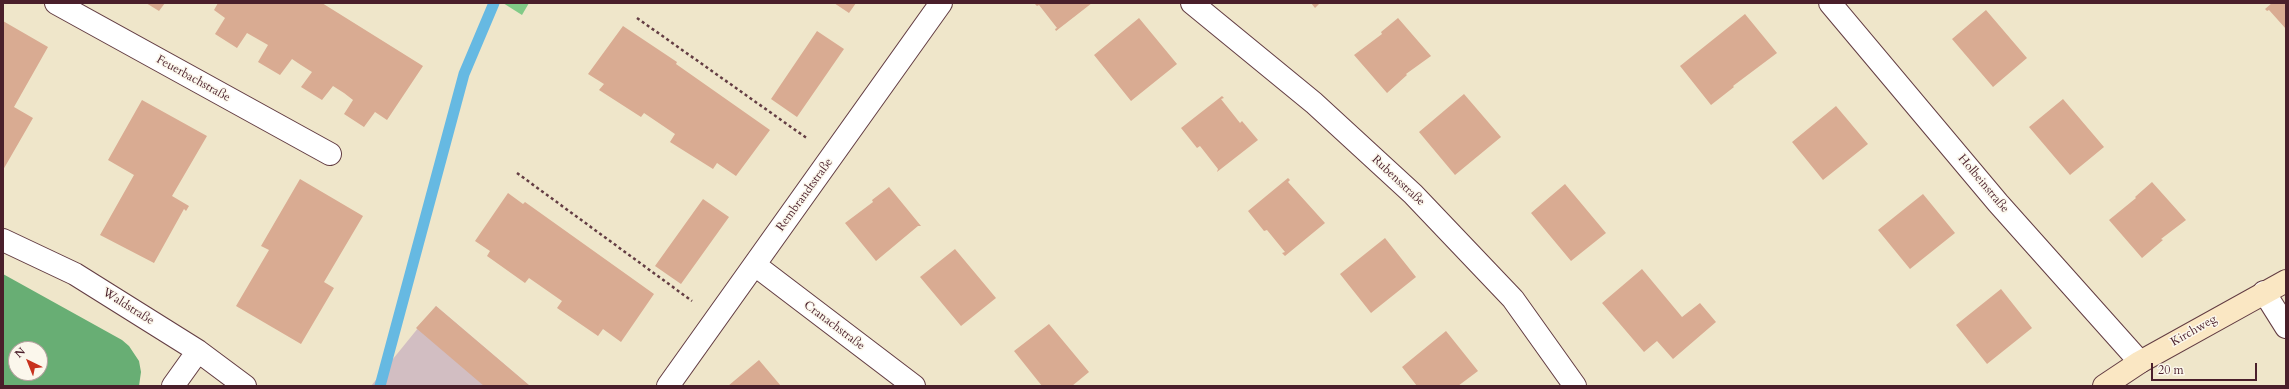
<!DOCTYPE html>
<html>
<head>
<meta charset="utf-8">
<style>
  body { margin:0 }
  #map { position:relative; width:2289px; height:389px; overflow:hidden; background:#efe6ca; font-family:Cardo,serif }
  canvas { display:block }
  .frame { position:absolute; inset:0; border:4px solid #4a1f2b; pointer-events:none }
  .north { position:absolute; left:8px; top:341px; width:40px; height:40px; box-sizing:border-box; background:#fbf7ec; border:1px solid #b4a19f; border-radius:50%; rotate:317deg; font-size:11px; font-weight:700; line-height:16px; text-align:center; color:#4a1f2b }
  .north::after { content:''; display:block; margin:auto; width:14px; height:18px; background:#c8321e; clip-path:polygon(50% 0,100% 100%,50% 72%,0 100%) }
  .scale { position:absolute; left:2151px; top:363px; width:106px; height:18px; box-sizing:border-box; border:2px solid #4a1f2b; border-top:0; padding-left:5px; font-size:12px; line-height:14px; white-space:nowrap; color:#4a1f2b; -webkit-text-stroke:3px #fbf7ec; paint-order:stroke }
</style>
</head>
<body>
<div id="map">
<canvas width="2289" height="389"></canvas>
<div class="frame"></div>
<div class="north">N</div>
<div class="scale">20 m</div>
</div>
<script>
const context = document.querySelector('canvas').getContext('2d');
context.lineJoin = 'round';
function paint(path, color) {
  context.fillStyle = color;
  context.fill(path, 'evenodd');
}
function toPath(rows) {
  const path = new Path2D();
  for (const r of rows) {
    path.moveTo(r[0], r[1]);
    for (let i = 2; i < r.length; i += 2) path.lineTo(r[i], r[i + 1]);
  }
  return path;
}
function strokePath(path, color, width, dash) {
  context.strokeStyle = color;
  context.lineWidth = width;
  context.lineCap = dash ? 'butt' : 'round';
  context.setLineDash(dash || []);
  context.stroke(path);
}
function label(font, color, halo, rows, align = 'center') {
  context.font = font + ' Cardo,serif';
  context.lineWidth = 3;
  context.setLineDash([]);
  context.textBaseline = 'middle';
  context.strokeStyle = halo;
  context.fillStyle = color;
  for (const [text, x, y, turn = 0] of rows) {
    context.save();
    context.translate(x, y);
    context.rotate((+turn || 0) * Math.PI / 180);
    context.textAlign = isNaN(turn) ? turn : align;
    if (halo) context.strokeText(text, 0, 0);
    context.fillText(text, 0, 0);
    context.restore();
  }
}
paint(toPath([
  [436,306,530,386,371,386]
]), '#d2bec2');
paint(toPath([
  [503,3,529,3,522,15]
]), '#81ca87');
paint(toPath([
  [3,274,122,340,129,346,139,361,141,372,139,386,3,386],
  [16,349,40,349,40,373,16,373]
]), '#68ae74');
strokePath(toPath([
  [380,386,464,74,494,3]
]), '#66b9e2', 11);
paint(toPath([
  [146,3,165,3,159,11],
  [218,3,322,3,423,66,387,120,375,112,364,127,344,114,353,100,344,93,333,86,322,100,301,87,312,72,301,65,292,59,280,75,258,62,268,45,247,33,237,48,215,34,225,18,214,10],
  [834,3,856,3,849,13],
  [1034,3,1092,3,1056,31,1055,29,1057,28,1039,5,1037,6],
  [1311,3,1320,3,1315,8],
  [2272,3,2286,3,2286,29,2269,10,2267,11,2265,9],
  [1986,10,2027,58,1993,87,1952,39],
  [1745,14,1777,53,1733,86,1734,87,1711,105,1680,66],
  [1139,18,1177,64,1131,101,1094,55],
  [1398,18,1431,56,1406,74,1407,75,1387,93,1354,55,1382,34,1381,32],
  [3,21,48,47,14,107,33,118,3,170],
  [623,26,677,62,676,64,770,130,736,176,717,163,713,169,670,142,675,134,644,113,641,117,599,90,604,84,588,74],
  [817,31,844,49,797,117,771,99],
  [1464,94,1501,137,1455,175,1419,132],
  [1222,96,1224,98,1221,99,1240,123,1242,121,1258,140,1217,172,1218,169,1200,146,1197,148,1181,128],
  [2063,99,2104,147,2070,175,2029,127],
  [142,100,207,136,172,196,189,206,186,211,184,209,154,263,100,235,134,175,108,160],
  [1836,106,1868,144,1823,180,1792,142],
  [1288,178,1290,180,1288,182,1325,223,1285,256,1282,253,1285,252,1267,230,1264,231,1248,211],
  [300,179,363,216,324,282,334,288,301,344,236,306,269,250,261,246],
  [2152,182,2186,220,2161,239,2163,240,2142,258,2109,220,2136,198,2135,197],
  [1565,184,1606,233,1571,261,1531,213],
  [889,187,921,226,918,226,876,261,845,223,873,202,872,200],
  [508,193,523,204,525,202,654,294,621,342,603,329,598,336,557,308,562,301,529,278,525,283,487,256,490,251,475,241],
  [1923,194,1955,233,1910,269,1878,230],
  [703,199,729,217,681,284,655,266],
  [1385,238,1416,277,1371,313,1340,274],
  [955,249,996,298,961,326,920,277],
  [1642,269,1682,317,1700,303,1716,322,1673,359,1657,341,1644,352,1602,303],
  [2001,289,2032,328,1987,364,1956,325],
  [436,306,530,386,484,386,416,328],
  [1049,324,1089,372,1072,386,1042,386,1014,351],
  [1446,331,1478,371,1458,386,1417,386,1402,367],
  [759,360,781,386,728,386]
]), '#d9ab92');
const street = toPath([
  [56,3,330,154],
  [1192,3,1314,103,1413,194,1513,299,1575,386],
  [1830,3,1998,203,2140,362],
  [3,240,75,274,198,351,245,386],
  [755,265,914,386],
  [2264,292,2286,327],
  [173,386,198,351],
  [668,386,941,3]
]);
const secondary = toPath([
  [2104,386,2140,362,2286,281]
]);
strokePath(street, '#633d43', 24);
strokePath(secondary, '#633d43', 24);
strokePath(toPath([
  [637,18,808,139],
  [517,173,692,301]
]), '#633d43', 2.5, [3, 3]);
strokePath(street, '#fff', 22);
strokePath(secondary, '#fae7c3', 22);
label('12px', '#4a1f2b', '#fbf7ec', [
  ["Feuerbachstraße",193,79,29],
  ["Rubensstraße",1398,181,43],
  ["Holbeinstraße",1983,184,50],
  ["Rembrandtstraße",805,195,-54],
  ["Waldstraße",128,307,32],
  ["Cranachstraße",834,326,37],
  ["Kirchweg",2194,331,-30]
]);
</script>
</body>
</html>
